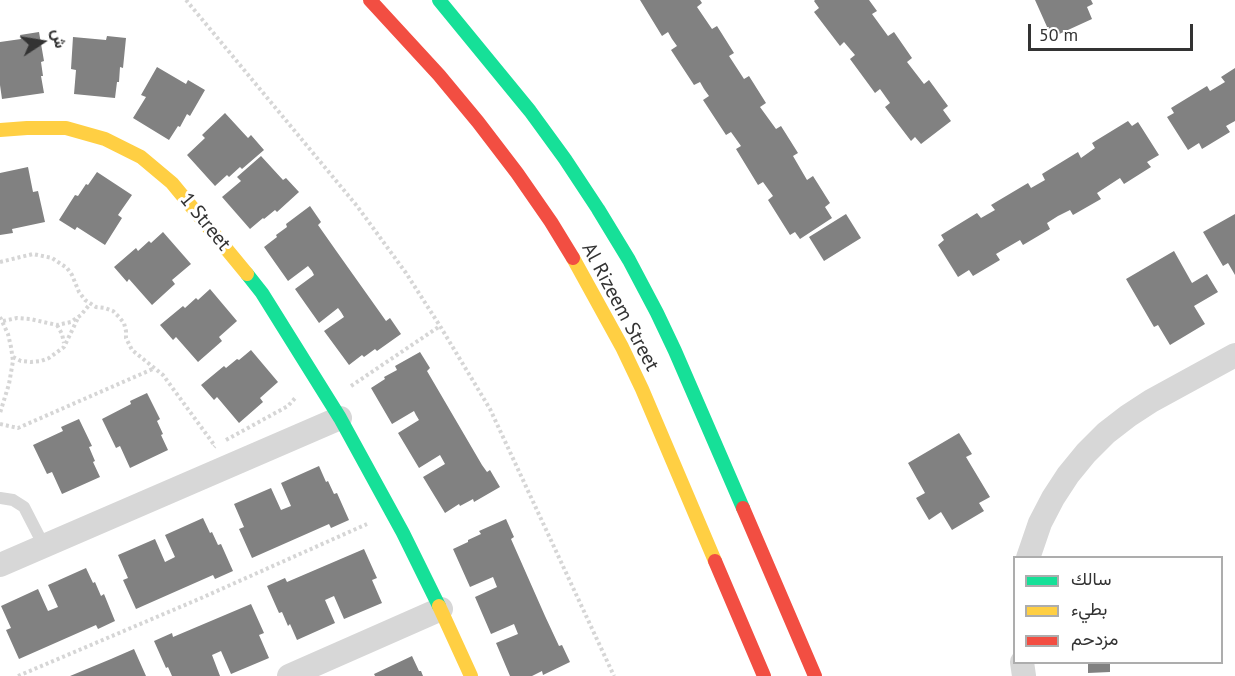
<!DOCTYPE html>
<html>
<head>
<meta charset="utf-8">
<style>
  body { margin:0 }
  #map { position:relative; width:1235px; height:676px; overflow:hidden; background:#fff; font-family:"PT Sans",Vazirmatn,sans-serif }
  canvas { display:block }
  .legend { position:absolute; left:1013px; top:556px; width:210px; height:108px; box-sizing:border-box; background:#fff; border:2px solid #adadad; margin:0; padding:8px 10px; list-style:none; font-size:18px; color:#333 }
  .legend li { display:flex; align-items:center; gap:12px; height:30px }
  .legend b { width:30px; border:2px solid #adadad }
  .north { position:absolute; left:12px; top:12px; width:60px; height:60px; -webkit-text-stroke:4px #fff; paint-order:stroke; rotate:78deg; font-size:16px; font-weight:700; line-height:24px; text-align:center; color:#333 }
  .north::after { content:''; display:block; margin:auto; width:21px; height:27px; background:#333; clip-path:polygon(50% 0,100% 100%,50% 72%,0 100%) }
  .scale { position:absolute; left:1028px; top:24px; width:165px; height:27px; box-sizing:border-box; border:3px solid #333; border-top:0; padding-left:8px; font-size:18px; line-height:21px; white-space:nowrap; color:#333; -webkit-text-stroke:4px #fff; paint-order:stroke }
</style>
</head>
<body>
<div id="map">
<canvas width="1235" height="676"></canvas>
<ul class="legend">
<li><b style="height:8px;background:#16e098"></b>سالك</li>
<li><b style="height:8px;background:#ffcf43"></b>بطيء</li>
<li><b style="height:8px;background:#f24e42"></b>مزدحم</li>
</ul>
<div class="north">ش</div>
<div class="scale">50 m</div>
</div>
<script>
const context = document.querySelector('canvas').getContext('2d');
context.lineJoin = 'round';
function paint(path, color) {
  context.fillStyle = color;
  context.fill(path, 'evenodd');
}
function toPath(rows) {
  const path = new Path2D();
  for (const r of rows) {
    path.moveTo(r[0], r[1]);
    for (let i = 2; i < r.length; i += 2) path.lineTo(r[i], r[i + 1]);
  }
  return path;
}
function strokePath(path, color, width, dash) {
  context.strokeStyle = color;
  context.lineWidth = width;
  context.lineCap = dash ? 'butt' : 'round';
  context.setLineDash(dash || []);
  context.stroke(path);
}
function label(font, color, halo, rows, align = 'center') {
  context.font = font + ' "PT Sans",sans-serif';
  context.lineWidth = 6;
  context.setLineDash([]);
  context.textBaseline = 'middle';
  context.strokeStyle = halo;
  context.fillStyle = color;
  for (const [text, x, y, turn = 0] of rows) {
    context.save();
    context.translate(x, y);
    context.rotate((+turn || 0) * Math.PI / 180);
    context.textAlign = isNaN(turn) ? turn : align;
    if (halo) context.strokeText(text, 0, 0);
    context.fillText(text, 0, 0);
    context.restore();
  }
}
paint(toPath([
  [640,0,700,0,702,3,697,7,712,29,717,26,734,53,729,56,744,79,749,76,766,103,760,107,776,129,781,126,798,153,793,156,807,180,813,176,830,203,825,207,832,218,800,239,795,232,790,235,768,200,773,196,763,182,758,185,736,149,741,146,731,132,726,135,703,100,709,96,704,89,700,82,694,85,671,50,677,46,672,39,668,32,662,36],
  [815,0,869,0,877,11,872,14,888,36,894,32,912,58,907,62,924,84,929,80,948,106,943,110,951,121,921,144,915,137,911,141,885,107,890,103,880,89,875,93,850,59,855,55,844,42,840,46,814,12,819,8,814,1],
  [1035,0,1091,0,1093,4,1087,7,1092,19,1057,35,1054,27,1048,29],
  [39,32,44,61,41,62,43,76,41,76,44,93,2,99,0,85,0,42,21,39,20,35],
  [107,36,126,38,123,68,120,67,119,82,117,82,115,98,74,94,76,70,71,69,73,37,106,40],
  [157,67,186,84,188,80,205,90,190,116,187,114,180,127,178,126,169,140,133,118,146,97,141,95],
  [1235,68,1235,121,1226,126,1230,132,1202,149,1199,143,1188,150,1167,117,1174,113,1171,108,1207,86,1210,91,1225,82,1221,77],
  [225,113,248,138,251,135,264,150,242,169,240,167,229,177,227,175,215,186,187,155,205,138,202,135],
  [1128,121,1132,126,1138,122,1159,155,1147,162,1151,167,1124,184,1120,178,1097,193,1101,199,1073,215,1070,210,1058,216,1047,223,1050,229,1023,245,1020,240,996,254,1000,260,973,276,969,270,958,277,938,245,944,240,941,235,977,213,981,218,995,210,991,205,1028,183,1031,188,1045,180,1042,174,1078,152,1081,158,1095,148,1092,143],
  [261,156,283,180,286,178,299,192,277,212,275,210,264,219,263,218,250,229,222,197,241,181,237,177],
  [28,167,33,192,38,191,45,222,12,229,13,233,0,235,0,173],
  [97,172,132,195,118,215,122,218,105,245,77,227,75,230,59,220,75,195,78,196,86,184,88,185],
  [310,206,321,222,318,225,337,252,386,321,390,318,401,334,377,351,375,349,364,357,362,355,349,365,324,331,344,317,341,312,338,308,319,323,295,289,314,275,312,271,308,266,288,281,264,247,277,237,276,235,287,227,286,224],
  [846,214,861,238,824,261,809,237],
  [1235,214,1235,275,1228,263,1223,266,1203,232],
  [163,232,191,264,172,280,175,284,152,305,129,279,127,282,114,267,136,248,138,251,149,241,151,243],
  [1174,251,1192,283,1207,274,1218,292,1194,306,1205,324,1170,345,1158,325,1154,327,1126,279],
  [210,289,237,321,219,337,222,341,198,362,176,337,173,340,160,325,183,306,185,308,196,298,198,300],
  [251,350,278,382,260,398,263,402,239,423,217,397,214,400,201,385,224,366,226,368,237,359,239,360],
  [420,352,430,368,427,371,482,465,487,472,490,470,500,487,474,502,473,499,460,506,459,504,445,513,423,477,445,464,440,455,419,468,398,433,419,420,416,415,414,411,392,424,371,388,385,379,384,377,397,370,395,366],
  [147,393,160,419,157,421,163,434,161,435,168,450,130,468,120,446,116,448,102,419,131,404,130,401],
  [79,419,92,446,89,447,95,461,93,462,100,477,62,494,52,472,47,474,33,445,63,431,61,427],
  [959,433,972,454,966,457,990,497,979,503,984,511,952,530,941,512,929,520,916,498,925,493,908,463],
  [319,466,326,482,328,481,334,494,337,493,349,520,331,528,329,524,252,558,239,529,244,527,234,504,271,488,281,510,291,506,281,483],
  [203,518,210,533,212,532,218,545,221,544,233,571,215,579,213,575,136,609,123,580,128,578,118,555,155,539,165,562,175,557,165,535],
  [506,519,514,537,511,539,545,616,559,646,562,645,570,662,543,675,542,671,532,676,510,676,496,643,518,634,514,624,491,634,475,597,497,587,493,577,470,587,453,549,468,542,468,540,481,534,479,531],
  [364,549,377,578,372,580,382,603,344,619,334,596,325,600,335,623,297,640,290,624,288,626,282,612,279,613,267,586,285,578,287,582],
  [86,568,93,583,95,582,101,596,104,594,115,621,98,629,96,625,19,659,6,630,11,628,1,606,38,589,48,611,58,607,48,585],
  [251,604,264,633,259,635,269,658,231,674,221,651,212,655,220,676,172,676,168,667,166,668,154,641,172,633,173,637],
  [134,649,146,676,70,676,111,659],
  [412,656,419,671,421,671,423,676,375,676,374,674],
  [1088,663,1110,663,1110,672,1088,673]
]), '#818181');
strokePath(toPath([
  [186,0,357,206,406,273,440,326,490,409,614,676],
  [0,262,33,254,52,258,67,268,72,275,79,292,85,300,96,307,105,308,113,311,119,317,124,323,126,331,126,338,132,350,163,375,215,446,214,447],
  [0,317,8,334,11,347,13,361,9,384,0,413],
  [3,321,17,318,30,319,57,325,71,322,81,315,90,304],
  [57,325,62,334,64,343],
  [13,357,21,361,31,362,41,361,49,358,64,347,78,318],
  [351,386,440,326],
  [0,424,18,428,155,368],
  [226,440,288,406,296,397],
  [18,676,199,599,367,524]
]), '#d6d6d6', 4, [3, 3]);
strokePath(toPath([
  [0,498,13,500,24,507,44,546]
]), '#d7d7d7', 12);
strokePath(toPath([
  [1028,558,1040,523,1053,498,1068,475,1086,453,1106,433,1128,416,1151,401,1235,355],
  [0,565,340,418],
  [1022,662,1024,676],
  [289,676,441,609]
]), '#d7d7d7', 24);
strokePath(toPath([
  [439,0,530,111,565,159,598,209,629,260,657,313,675,351,743,508],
  [247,274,262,293,340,418,403,533,439,606]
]), '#16e098', 14);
strokePath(toPath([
  [0,130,27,128,66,128,105,139,141,157,172,183,247,274],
  [573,258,622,347,642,389,715,561],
  [439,606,471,676]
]), '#ffcf43', 14);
strokePath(toPath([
  [370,0,439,75,478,122,517,173,551,222,573,258],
  [743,508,815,676],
  [715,561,764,676]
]), '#f24e42', 14);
label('20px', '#333', '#fff', [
  ["1 Street",205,222,51],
  ["Al Rizeem Street",620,307,62]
]);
</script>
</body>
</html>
